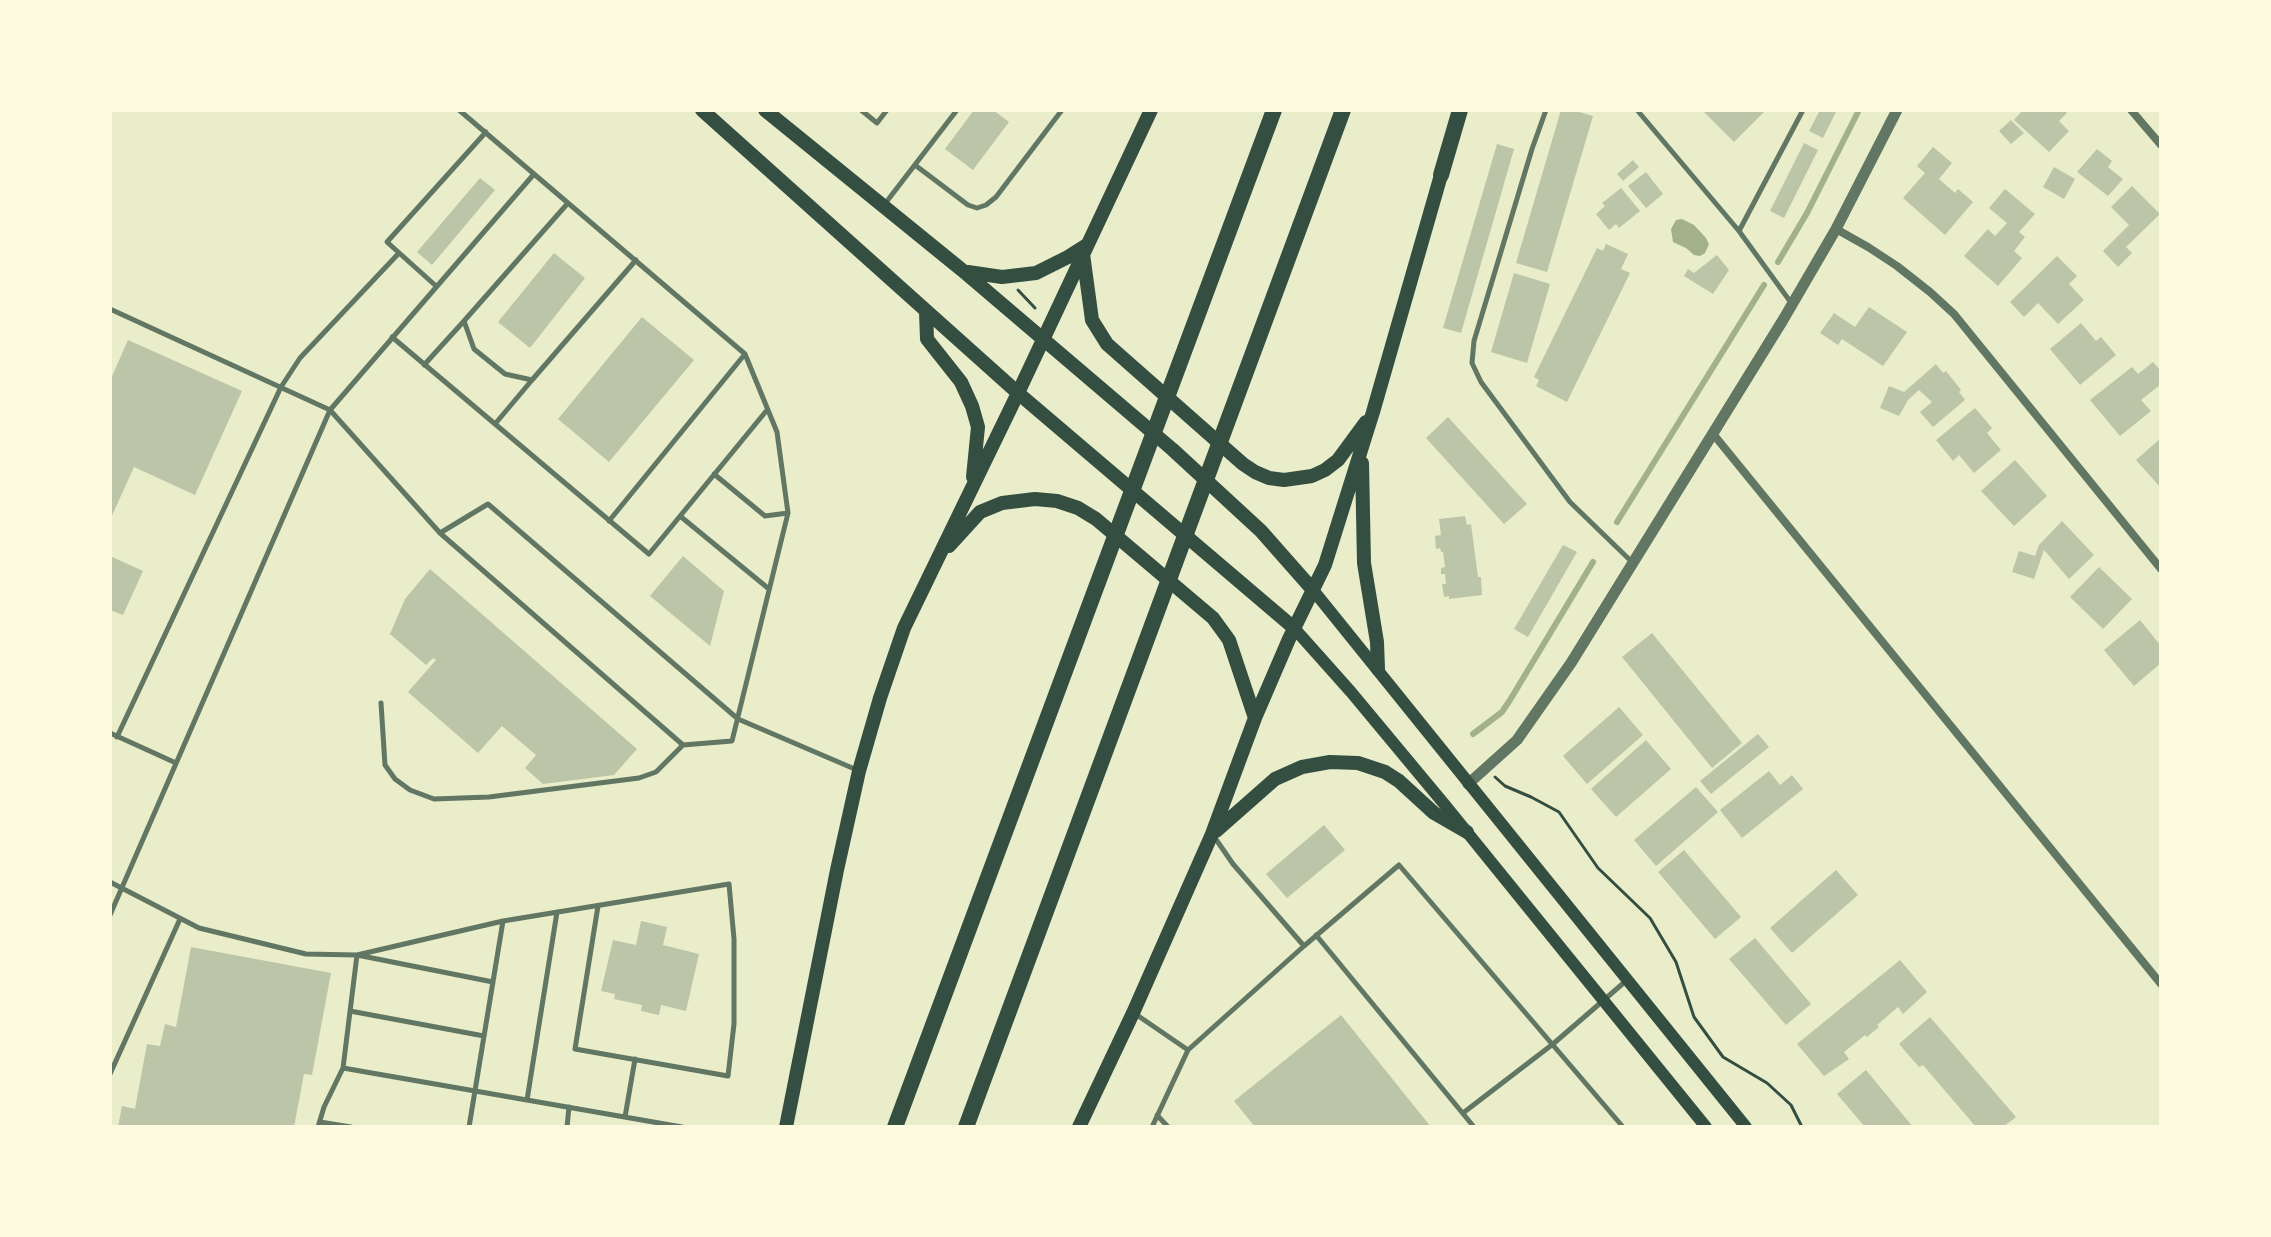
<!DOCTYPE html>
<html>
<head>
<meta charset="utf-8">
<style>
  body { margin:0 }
  #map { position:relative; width:2271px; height:1237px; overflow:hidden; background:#e9edc9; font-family:Signika,sans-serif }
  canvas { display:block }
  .frame { position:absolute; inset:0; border:112px solid #fefae0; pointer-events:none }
</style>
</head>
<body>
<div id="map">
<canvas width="2271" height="1237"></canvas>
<div class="frame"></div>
</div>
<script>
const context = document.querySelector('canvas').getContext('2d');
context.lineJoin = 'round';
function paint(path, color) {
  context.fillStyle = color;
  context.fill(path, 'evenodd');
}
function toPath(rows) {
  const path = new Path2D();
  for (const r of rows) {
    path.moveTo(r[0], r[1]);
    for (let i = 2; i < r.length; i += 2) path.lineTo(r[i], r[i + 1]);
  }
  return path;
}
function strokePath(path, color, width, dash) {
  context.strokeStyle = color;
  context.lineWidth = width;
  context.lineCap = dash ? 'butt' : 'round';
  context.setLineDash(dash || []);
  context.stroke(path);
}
paint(toPath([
  [1682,219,1694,225,1706,238,1709,244,1705,253,1700,256,1694,255,1686,248,1673,242,1671,229,1676,220]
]), '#a3b18a');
strokePath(toPath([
  [1778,262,1807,213,1859,110],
  [1617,522,1764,285],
  [1473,734,1502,712,1510,700,1593,562]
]), '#a3b18a', 6);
paint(toPath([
  [974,110,993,110,1009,122,973,170,945,149],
  [1561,110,1572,110,1593,116,1547,272,1516,263],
  [1702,110,1766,110,1734,142],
  [1820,110,1837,110,1823,138,1809,131],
  [2023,110,2064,110,2067,113,2059,121,2069,131,2049,152,2014,120],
  [2011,120,2024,133,2011,144,1999,131],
  [1804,143,1818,150,1784,218,1770,211],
  [1497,144,1514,149,1461,333,1443,328],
  [1933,147,1952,163,1939,179,1955,193,1958,189,1973,202,1945,235,1903,198,1925,173,1917,166],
  [2097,149,2112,161,2108,167,2123,179,2108,196,2077,172],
  [1633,160,1639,167,1623,181,1617,174],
  [2054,167,2075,179,2064,199,2043,187],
  [1646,172,1663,194,1646,208,1628,186],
  [480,178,495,190,432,265,417,252],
  [2132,186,2160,214,2126,247,2132,253,2118,267,2103,251,2129,225,2111,207],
  [1621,188,1640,211,1619,228,1616,224,1609,230,1596,214,1605,206,1602,203],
  [2005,189,2035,214,2019,232,2025,237,2014,251,2022,258,1998,286,1964,256,1988,229,1995,236,2007,223,1989,208],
  [1606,244,1628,254,1621,269,1630,273,1567,402,1536,386,1539,380,1534,377,1597,248,1603,251],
  [554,253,585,278,530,348,498,322],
  [1717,255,1729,270,1713,294,1684,276,1688,269,1694,273],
  [2057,256,2077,276,2069,284,2084,300,2058,324,2038,303,2024,317,2010,302],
  [1514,273,1550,284,1527,363,1491,352],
  [1869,307,1907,332,1883,366,1842,339,1838,345,1820,333,1834,313,1855,327],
  [642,317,694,360,609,462,558,419],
  [2081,323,2096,341,2101,337,2116,355,2080,385,2050,349],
  [128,340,242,391,195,495,134,467,110,520,110,381],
  [2153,362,2161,371,2161,384,2141,400,2151,411,2120,436,2090,400,2132,367,2138,374],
  [1936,364,1943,373,1946,371,1961,390,1959,392,1965,400,1933,427,1920,412,1932,402,1919,390,1908,400,1899,416,1880,408,1889,386,1904,392],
  [1975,408,1992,428,1987,433,2001,450,1974,473,1959,455,1953,461,1936,440],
  [1448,417,1527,504,1504,524,1426,438],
  [2161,438,2161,488,2136,460],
  [2015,460,2047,496,2014,526,1981,491],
  [1465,516,1467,525,1471,524,1478,577,1481,577,1482,595,1449,599,1449,596,1444,597,1442,584,1446,584,1445,574,1441,574,1441,568,1445,567,1443,552,1441,552,1440,548,1436,549,1435,536,1441,535,1439,519],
  [2062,521,2094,555,2069,579,2044,550,2034,579,2012,572,2019,551,2035,556,2039,545],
  [1563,545,1577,552,1528,637,1514,629],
  [110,556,143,571,123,615,110,610],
  [683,556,724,591,710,646,650,596],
  [2099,567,2132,599,2103,629,2070,597],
  [430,569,637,749,614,775,543,784,525,768,536,755,502,726,478,753,408,692,436,660,433,658,426,665,390,634,405,599],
  [2140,620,2161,646,2161,663,2134,686,2104,650],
  [1652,633,1742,743,1712,768,1622,657],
  [1619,707,1643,735,1587,784,1563,756],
  [1758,734,1769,747,1711,794,1700,781],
  [1646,740,1671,769,1616,817,1591,789],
  [1769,771,1780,785,1792,775,1803,789,1742,838,1720,810],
  [1696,787,1718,812,1656,866,1634,840],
  [1324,825,1345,850,1287,898,1266,874],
  [1684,850,1741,917,1715,939,1658,872],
  [1836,870,1858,895,1792,953,1770,928],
  [641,921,667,927,663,945,699,954,686,1011,661,1005,659,1015,641,1011,642,1005,614,999,615,994,601,991,613,940,636,945],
  [1755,938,1811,1004,1786,1025,1729,959],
  [191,947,331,973,312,1075,304,1074,294,1127,118,1127,122,1106,135,1109,147,1044,160,1046,165,1024,176,1027],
  [1900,960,1927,992,1903,1014,1898,1007,1877,1025,1879,1027,1867,1037,1865,1035,1844,1052,1849,1059,1824,1076,1797,1044],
  [1341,1015,1431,1127,1255,1127,1234,1101],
  [1930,1017,2016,1117,2003,1127,1976,1127,1923,1065,1919,1067,1899,1044],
  [1866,1070,1913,1127,1865,1127,1837,1094]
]), '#bcc5a7');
strokePath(toPath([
  [1018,290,1035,308],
  [1495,777,1505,786,1531,797,1559,812,1598,868,1650,918,1676,962,1694,1017,1723,1057,1767,1083,1791,1105,1802,1127]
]), '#344e41', 3);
strokePath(toPath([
  [861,110,877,123,887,110],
  [1546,110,1532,149,1474,341,1472,363,1481,382,1570,502,1633,563],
  [1637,110,1739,231,1792,304],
  [915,165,968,205,977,208,986,205,996,197,1062,110],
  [568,203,464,321,474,349,505,374,532,380,636,260],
  [884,205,957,110],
  [1739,231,1803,110],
  [436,286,387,242,486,132],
  [110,309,330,410,440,533,683,745,732,741,788,513,777,432,745,354,459,110],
  [392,337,649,554,767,410],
  [424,365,464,321],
  [495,424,532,380],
  [714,474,765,516,788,513],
  [680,516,769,589],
  [609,521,745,354],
  [440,533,488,504,738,719,857,770],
  [381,703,385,765,395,779,410,790,434,799,489,797,639,778,656,772,683,745],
  [110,733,176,763],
  [117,737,281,387,300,358,399,253],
  [1213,835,1233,864,1304,946,1399,865,1623,1127],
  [110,882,199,928,306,954,357,955,503,921,729,884,734,939,734,1024,728,1076,575,1049,598,906],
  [110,915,330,410,534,174],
  [1316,935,1474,1127],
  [350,1011,484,1036],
  [1134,1013,1188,1050,1152,1127],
  [1188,1050,1304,946],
  [343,1068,682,1127],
  [110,1074,180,919],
  [527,1100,557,912],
  [1463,1113,1553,1044,1627,980],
  [1157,1115,1168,1127],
  [625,1117,635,1059],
  [320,1122,351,1127],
  [318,1127,324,1107,343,1068,357,955,493,982],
  [469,1127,503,921],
  [567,1127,569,1107]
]), '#617663', 5);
strokePath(toPath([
  [2131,110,2161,145],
  [1836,229,1868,247,1897,266,1930,292,1954,314,2161,569],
  [1714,435,2161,984]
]), '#617663', 8);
strokePath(toPath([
  [1468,784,1517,740,1571,663,1783,320,1836,229,1897,110]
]), '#617663', 11);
strokePath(toPath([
  [1313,590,1746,1127],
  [1294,628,1351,692,1445,805,1706,1127]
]), '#344e41', 12);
strokePath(toPath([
  [702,110,1018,393,1294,628],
  [765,110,962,270,1172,449,1261,531,1313,590],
  [1083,254,1092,320,1107,344,1243,464,1255,472,1269,478,1284,480,1312,476,1325,470,1338,460,1366,422],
  [968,272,1002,277,1036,273,1068,257,1087,245],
  [926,312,927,339,961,382,972,406,978,427,973,477],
  [1362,463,1364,563,1377,642,1378,669],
  [949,546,980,512,1002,503,1035,499,1057,501,1078,508,1096,519,1213,618,1229,640,1255,718],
  [1216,831,1275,779,1302,767,1330,762,1358,763,1385,772,1399,781,1434,813,1467,832],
  [786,1127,837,870,859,771,880,698,904,628,1018,393,1151,110],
  [1079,1127,1133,1013,1212,834,1255,718,1289,639,1325,565,1373,412,1441,175]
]), '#344e41', 14);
strokePath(toPath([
  [1441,175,1460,110],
  [895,1127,1274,110],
  [966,1127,1343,110]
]), '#344e41', 16);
</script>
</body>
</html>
